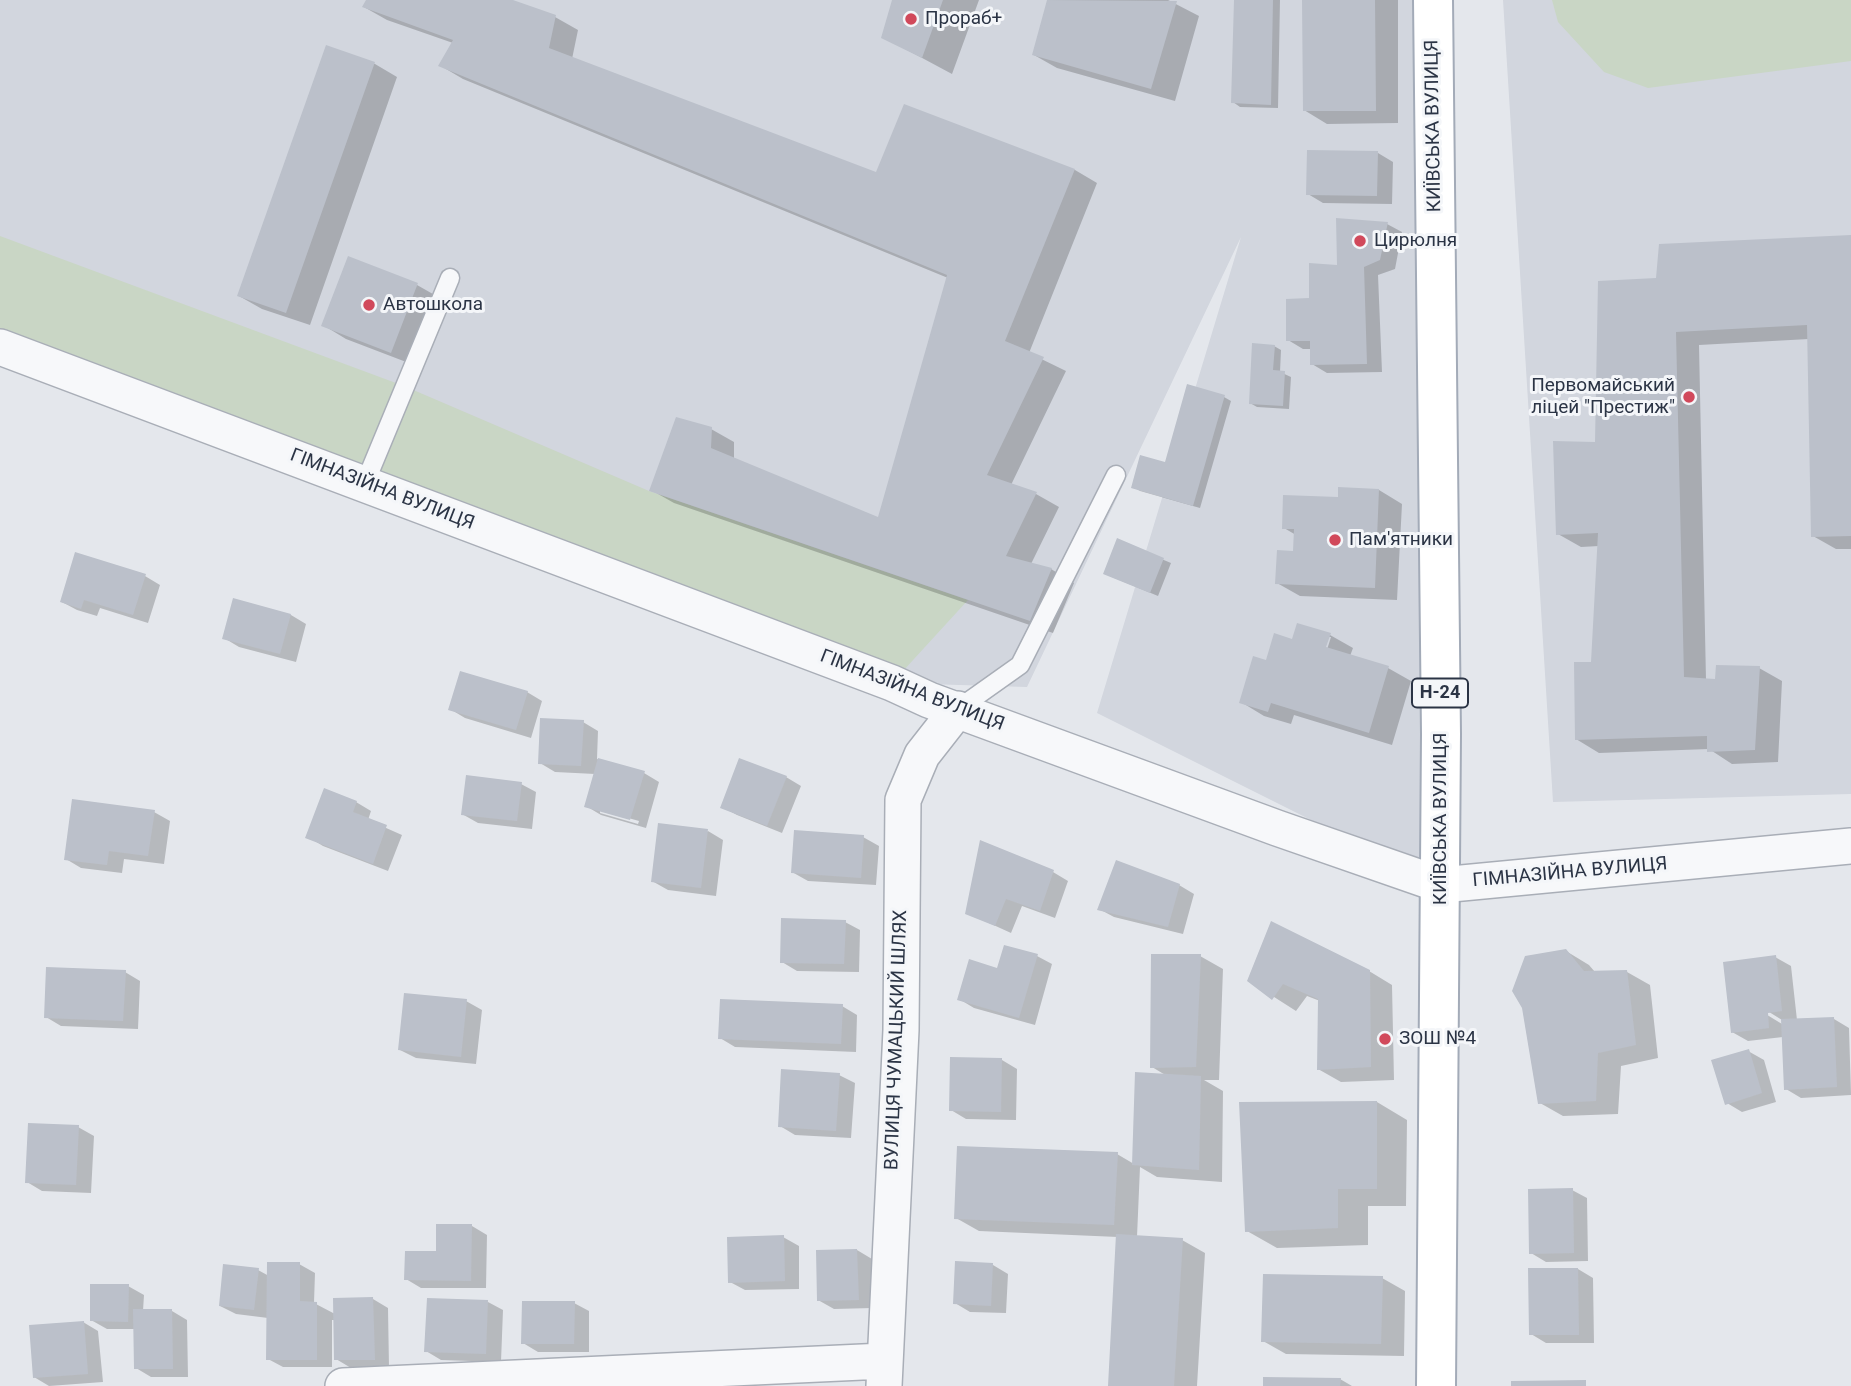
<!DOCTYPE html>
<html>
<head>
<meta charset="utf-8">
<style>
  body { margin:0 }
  canvas { display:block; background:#e4e7ec }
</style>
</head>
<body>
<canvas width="1851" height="1386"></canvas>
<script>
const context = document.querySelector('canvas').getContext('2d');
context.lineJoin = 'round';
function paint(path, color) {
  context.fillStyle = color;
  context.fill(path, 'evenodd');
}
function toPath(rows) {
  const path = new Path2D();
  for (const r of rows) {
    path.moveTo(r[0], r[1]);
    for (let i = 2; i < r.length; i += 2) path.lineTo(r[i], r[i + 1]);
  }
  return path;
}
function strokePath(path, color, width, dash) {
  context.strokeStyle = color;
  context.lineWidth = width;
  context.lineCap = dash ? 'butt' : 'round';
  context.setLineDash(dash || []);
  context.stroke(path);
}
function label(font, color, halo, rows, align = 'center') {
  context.font = font + ' Roboto,sans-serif';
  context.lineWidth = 6;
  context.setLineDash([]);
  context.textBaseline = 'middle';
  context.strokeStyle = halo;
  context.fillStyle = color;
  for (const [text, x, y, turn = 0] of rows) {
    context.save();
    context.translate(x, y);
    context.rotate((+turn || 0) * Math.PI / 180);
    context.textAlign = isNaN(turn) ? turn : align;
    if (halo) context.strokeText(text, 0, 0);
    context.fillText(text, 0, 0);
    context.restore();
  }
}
paint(toPath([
  [0,0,1433,0,1441,885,1097,713,1241,237,1027,687,892,683,0,347],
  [1503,0,1851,0,1851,794,1553,802]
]), '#d2d6de');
paint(toPath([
  [1552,0,1851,0,1851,61,1648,88,1604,72,1558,22],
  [0,236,404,386,649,491,968,600,892,683,0,347]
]), '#c9d6c5');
paint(toPath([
  [368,0,508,0,555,17,578,30,572,59,877,175,905,107,1075,170,1097,183,1029,353,1066,371,1011,485,1036,494,1059,507,1031,564,1051,569,1074,583,1053,633,674,503,651,490,711,429,734,442,734,459,879,519,948,278,463,79,441,66,453,43,387,20,364,7],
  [894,0,979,0,952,74,883,37],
  [1049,0,1168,0,1199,16,1175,101,1057,68,1034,55],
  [1236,0,1280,0,1278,108,1240,107,1233,102],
  [1304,0,1398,0,1398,123,1327,124,1304,110],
  [327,47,375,64,397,77,310,325,262,309,239,296],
  [1378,153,1393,162,1392,204,1323,203,1308,194],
  [1387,224,1402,232,1395,269,1378,275,1382,372,1327,373,1312,364,1311,349,1303,349,1288,340,1310,300,1339,267],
  [1851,236,1851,549,1836,549,1813,536,1809,339,1699,345,1706,680,1717,681,1759,668,1782,681,1778,762,1732,764,1709,749,1599,753,1576,739,1593,663,1599,546,1581,547,1558,534,1596,443,1658,279],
  [349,258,417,285,440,298,414,365,346,339,323,325],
  [1274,346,1281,350,1280,372,1291,377,1289,409,1257,407,1250,403],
  [1224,397,1231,401,1200,508,1140,491,1133,487,1167,464],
  [1379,490,1402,504,1397,600,1300,596,1277,583,1295,552,1296,535,1284,528,1340,499],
  [1118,541,1171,563,1158,596,1112,577],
  [145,576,160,585,148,623,100,608,97,616,77,610,62,602],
  [234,600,291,615,306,624,296,662,239,647,224,638],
  [1330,635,1353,648,1350,656,1388,668,1411,681,1392,745,1294,715,1291,724,1264,716,1241,702,1267,662,1293,641],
  [1327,637,1331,637,1325,656,1322,655],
  [527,692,542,701,531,738,465,718,450,709],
  [583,722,598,731,597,759,644,773,659,782,646,828,601,815,586,806,595,774,555,772,540,763],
  [600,810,639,821,638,824,600,813],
  [786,777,801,786,782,833,737,815,722,807],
  [521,784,536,792,532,829,478,823,462,814],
  [356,802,371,811,368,820,402,835,388,871,323,846,308,837],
  [154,812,170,821,164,864,124,859,122,873,81,868,66,859],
  [708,831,723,840,716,896,668,890,652,881],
  [863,837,879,846,876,885,808,881,792,872],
  [1053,872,1068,881,1055,918,1022,906,1011,933,967,913],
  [1179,885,1194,894,1183,934,1114,917,1099,909],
  [845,922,860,930,859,972,797,971,782,962],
  [1566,951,1589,965,1595,972,1627,972,1650,985,1658,1058,1621,1066,1618,1114,1563,1116,1540,1103],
  [1037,956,1052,964,1035,1025,974,1008,959,999],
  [1200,956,1223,969,1219,1080,1204,1080,1223,1091,1222,1182,1157,1177,1140,1167,1137,1237,1182,1240,1205,1253,1197,1386,1109,1386,1118,1237,979,1231,956,1218,1117,1154,1134,1164,1167,1076,1152,1067],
  [1775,957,1791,966,1797,1020,1834,1019,1849,1028,1851,1095,1801,1098,1786,1089,1783,1037,1748,1041,1732,1032],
  [1761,1007,1782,1020,1782,1024,1759,1010],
  [1369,971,1392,985,1394,1080,1341,1082,1318,1069,1320,1001,1307,996,1296,1011,1249,981],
  [125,972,140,981,138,1029,61,1026,46,1017],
  [466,1001,482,1010,476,1064,416,1058,400,1050],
  [842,1006,857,1015,856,1052,735,1047,720,1038],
  [1748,1051,1764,1060,1776,1102,1742,1112,1727,1103],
  [1002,1060,1017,1069,1016,1120,966,1119,951,1110],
  [839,1075,855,1083,851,1138,795,1135,780,1126],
  [1377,1102,1407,1120,1406,1206,1368,1206,1368,1245,1277,1248,1247,1231],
  [78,1127,94,1136,91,1193,42,1191,27,1182],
  [1572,1190,1587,1198,1588,1261,1546,1262,1531,1253],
  [472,1226,487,1235,486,1288,421,1288,406,1279],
  [783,1237,799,1246,799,1289,745,1290,730,1282],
  [857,1250,872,1259,873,1308,834,1309,818,1300],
  [957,1263,993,1265,1008,1274,1006,1313,970,1312,955,1303],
  [299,1264,315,1273,314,1303,335,1314,373,1299,388,1308,389,1367,351,1368,336,1359,335,1320,332,1320,332,1367,283,1367,268,1359,268,1318,236,1314,220,1306,258,1270,269,1276],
  [1578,1269,1593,1278,1594,1343,1546,1343,1531,1334],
  [1382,1278,1405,1291,1404,1356,1286,1354,1263,1341],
  [128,1286,144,1295,143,1311,172,1311,187,1320,188,1377,151,1377,136,1368,135,1329,107,1329,91,1320],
  [488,1302,503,1310,501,1362,441,1360,426,1351],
  [574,1303,589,1311,589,1352,538,1352,523,1343],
  [83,1322,98,1331,103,1382,49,1386,34,1377],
  [1340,1379,1352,1386,1264,1386]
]), '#0003');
paint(toPath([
  [366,0,513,0,556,15,549,48,876,172,904,104,1075,169,1005,341,1044,357,987,475,1037,492,1006,556,1052,568,1030,621,649,491,676,417,712,427,711,448,878,517,947,275,438,66,453,40,362,7],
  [892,0,943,0,922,58,881,38],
  [1047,0,1177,1,1151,89,1032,55],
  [1234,0,1273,0,1271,105,1231,103],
  [1302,0,1375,0,1376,111,1303,111],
  [326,45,375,62,286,313,237,296],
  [1307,150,1378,151,1377,196,1306,195],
  [1336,218,1388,222,1380,260,1364,267,1367,364,1310,365,1310,341,1286,341,1286,299,1309,298,1309,263,1337,265],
  [1851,235,1851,536,1811,537,1807,325,1676,332,1684,677,1715,679,1716,665,1760,666,1755,750,1707,752,1707,736,1575,740,1574,662,1591,662,1598,533,1556,535,1553,441,1595,442,1598,281,1656,278,1659,244],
  [348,256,418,283,391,353,321,326],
  [1252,343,1275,345,1273,370,1285,371,1283,406,1249,404],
  [1187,384,1225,395,1193,506,1131,488,1140,455,1165,462],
  [1338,487,1379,489,1375,588,1275,584,1277,550,1293,551,1294,529,1282,529,1283,495,1338,497],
  [1117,538,1164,558,1150,593,1103,574],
  [75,552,146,574,133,615,84,600,81,609,60,602],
  [233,598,291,614,280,654,222,639],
  [1297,623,1331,633,1326,647,1389,666,1369,733,1271,703,1268,712,1239,703,1253,656,1266,660,1274,633,1292,639],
  [460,671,528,691,516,730,448,710],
  [540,718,584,720,581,766,538,764],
  [598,758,645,771,630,820,584,807],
  [739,758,787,776,767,826,720,808],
  [466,775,522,782,517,821,461,815],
  [324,788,357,801,353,812,387,825,373,864,305,838],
  [72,799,155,810,148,856,109,851,107,865,64,860],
  [658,823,708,829,701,888,651,882],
  [794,830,864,835,861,878,791,873],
  [980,840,1054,870,1040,911,1006,899,995,926,965,914],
  [1116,860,1180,884,1168,927,1097,910],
  [781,918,846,920,844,964,780,963],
  [1271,921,1370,970,1371,1067,1317,1070,1318,999,1283,984,1272,1000,1247,981],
  [1004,945,1038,954,1019,1018,957,1000,969,959,997,968],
  [1566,949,1584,971,1627,970,1636,1045,1598,1053,1596,1101,1538,1104,1522,1008,1512,991,1525,956],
  [1151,954,1201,954,1196,1067,1150,1068],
  [1776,955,1782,1011,1768,1013,1769,1028,1731,1033,1723,962],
  [46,967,126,970,123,1021,44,1018],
  [404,993,467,999,461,1057,398,1050],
  [720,999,843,1004,841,1044,718,1039],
  [1834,1017,1837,1087,1784,1090,1781,1019],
  [1749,1049,1762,1093,1725,1105,1711,1060],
  [950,1057,1002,1058,1001,1112,949,1111],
  [781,1069,840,1073,836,1131,778,1127],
  [1135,1072,1201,1076,1199,1170,1132,1165],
  [1377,1101,1377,1189,1338,1189,1338,1228,1245,1232,1239,1102],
  [28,1123,79,1125,76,1185,25,1183],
  [957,1146,1118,1152,1114,1225,954,1219],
  [1573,1188,1574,1253,1529,1254,1528,1189],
  [436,1224,472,1224,471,1281,404,1280,405,1251,436,1251],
  [1116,1234,1183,1238,1174,1386,1108,1386],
  [784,1235,785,1281,728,1283,727,1237],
  [857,1249,859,1300,817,1301,816,1250],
  [955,1261,993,1263,991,1306,953,1304],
  [267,1262,300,1262,300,1301,317,1302,317,1360,266,1360],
  [223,1264,259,1268,254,1310,219,1306],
  [1528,1268,1578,1268,1579,1335,1529,1335],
  [1263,1274,1383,1276,1381,1344,1261,1342],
  [90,1284,129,1284,128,1322,90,1321],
  [373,1297,375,1360,334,1360,333,1298],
  [427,1298,488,1300,486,1354,424,1352],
  [522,1301,575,1301,574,1344,521,1344],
  [133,1309,172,1309,173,1369,134,1369],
  [84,1321,88,1374,33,1378,29,1325],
  [1263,1377,1341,1378,1340,1386,1263,1386],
  [1586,1380,1586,1386,1511,1386,1511,1381]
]), '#bbc0ca');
const service = toPath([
  [365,483,450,278],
  [958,709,1020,665,1116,475]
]);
const minor = toPath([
  [0,347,892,683,929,700,1277,828,1441,885,1851,846],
  [343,1386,884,1361],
  [884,1386,901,1030,903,800,922,755,958,709]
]);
const primary = toPath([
  [1433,0,1441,734,1436,1386]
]);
strokePath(service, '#a9aeb7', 21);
strokePath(minor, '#a9aeb7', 38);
strokePath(primary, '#a3abb8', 42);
strokePath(service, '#f7f8fa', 18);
strokePath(minor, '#f7f8fa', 35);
strokePath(primary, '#fff', 38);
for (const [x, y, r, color] of [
  [911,19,7,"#d1495b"],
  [1360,241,7,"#d1495b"],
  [369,305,7,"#d1495b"],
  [1689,397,7,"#d1495b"],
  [1335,540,7,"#d1495b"],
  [1385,1039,7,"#d1495b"]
]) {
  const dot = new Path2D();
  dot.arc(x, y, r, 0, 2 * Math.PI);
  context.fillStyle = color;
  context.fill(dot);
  strokePath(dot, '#f4f6f9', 2.5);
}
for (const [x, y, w] of [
  [1440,693,56]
]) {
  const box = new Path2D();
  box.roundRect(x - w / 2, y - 14.5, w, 29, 5);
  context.fillStyle = '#f4f6f9';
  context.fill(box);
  strokePath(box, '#2b3445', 2);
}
label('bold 18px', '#2b3445', null, [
  ["Н-24",1440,693]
]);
label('19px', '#2b3445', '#f4f6f9', [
  ["Прораб+",925,19],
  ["Цирюлня",1374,241],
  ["Автошкола",383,305],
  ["Первомайський",1675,386,"right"],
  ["ліцей \"Престиж\"",1675,408,"right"],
  ["Пам'ятники",1349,540],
  ["ЗОШ №4",1399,1039]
], 'left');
label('19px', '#2b3445', '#f4f6f9', [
  ["КИЇВСЬКА ВУЛИЦЯ",1434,126,-91],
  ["ГІМНАЗІЙНА ВУЛИЦЯ",382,490,21],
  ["ГІМНАЗІЙНА ВУЛИЦЯ",912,691,21],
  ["КИЇВСЬКА ВУЛИЦЯ",1441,819,-90],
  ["ГІМНАЗІЙНА ВУЛИЦЯ",1570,873,-5],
  ["ВУЛИЦЯ ЧУМАЦЬКИЙ ШЛЯХ",897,1040,-88]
]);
</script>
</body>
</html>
